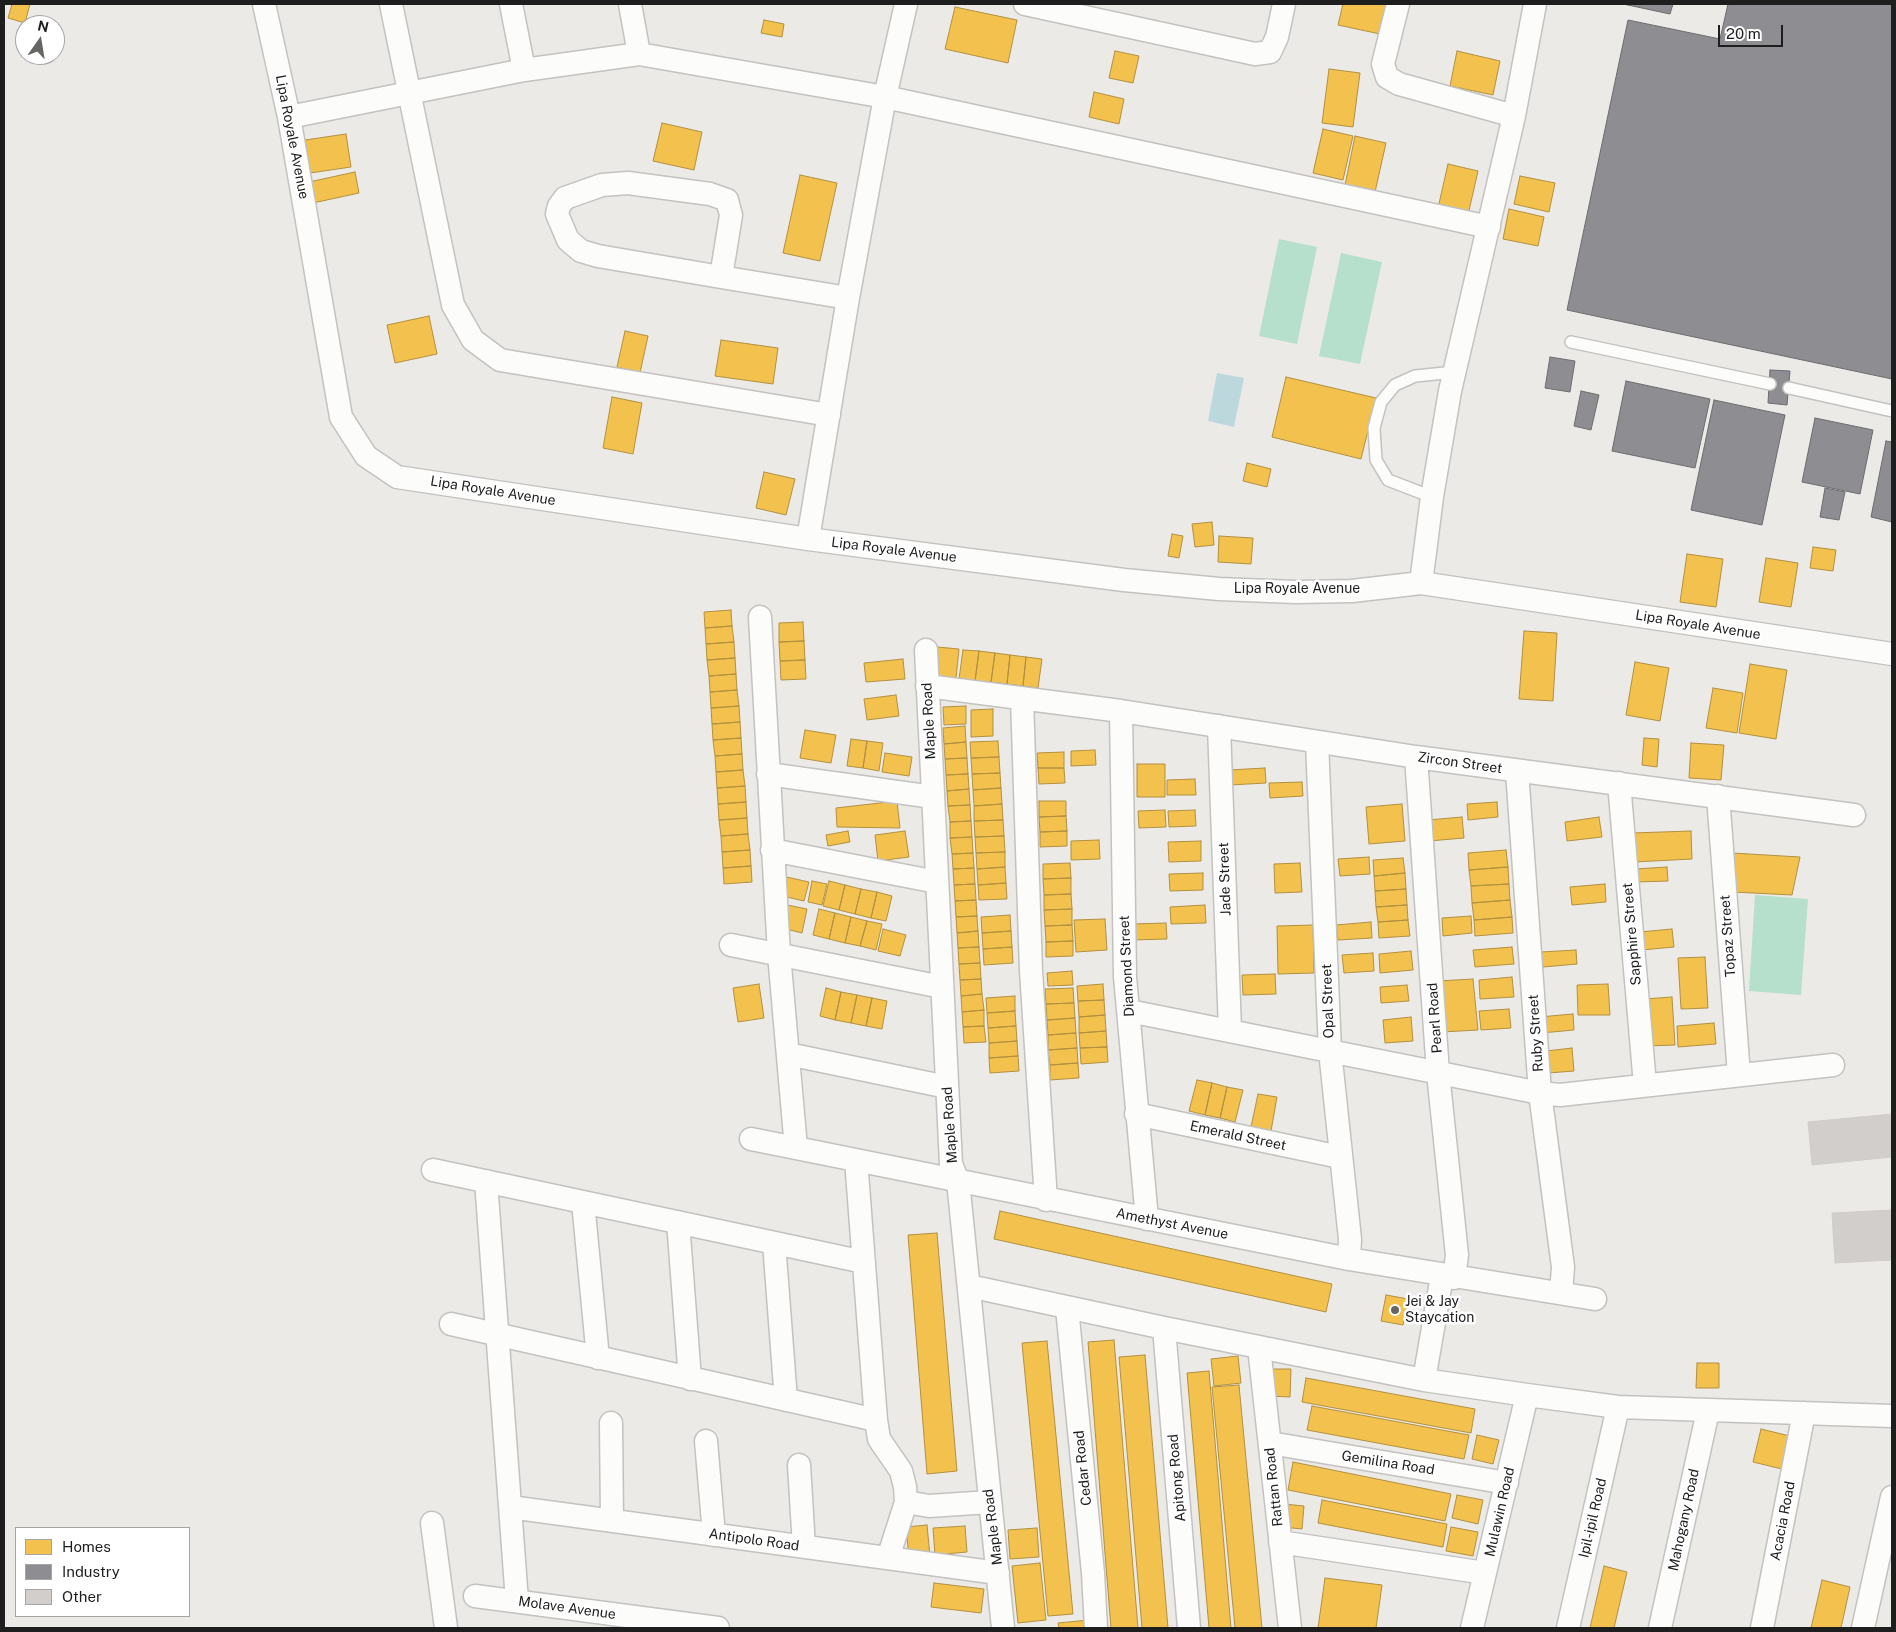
<!DOCTYPE html>
<html>
<head>
<meta charset="utf-8">
<style>
  body { margin:0 }
  #map { position:relative; width:1896px; height:1632px; overflow:hidden; background:#eceae7; font-family:"Public Sans",sans-serif }
  canvas { display:block }
  .frame { position:absolute; inset:0; border:5px solid #1e1e1e; pointer-events:none }
  .legend { position:absolute; left:15px; top:1527px; width:175px; height:90px; box-sizing:border-box; background:#fff; border:1px solid #a5a5a5; margin:0; padding:6px 9px; list-style:none; font-size:15px; color:#1e1e1e }
  .legend li { display:flex; align-items:center; gap:10px; height:25px }
  .legend b { width:25px; border:1px solid #a5a5a5 }
  .north { position:absolute; left:15px; top:15px; width:50px; height:50px; box-sizing:border-box; background:#fff; border:1px solid #a5a5a5; border-radius:50%; rotate:13deg; font-size:14px; font-weight:700; line-height:20px; text-align:center; color:#1e1e1e }
  .north::after { content:''; display:block; margin:auto; width:18px; height:22px; background:#666564; clip-path:polygon(50% 0,100% 100%,50% 72%,0 100%) }
  .scale { position:absolute; left:1718px; top:25px; width:65px; height:22px; box-sizing:border-box; border:2px solid #1e1e1e; border-top:0; padding-left:6px; font-size:15px; line-height:18px; white-space:nowrap; color:#1e1e1e; -webkit-text-stroke:4px #fff; paint-order:stroke }
</style>
</head>
<body>
<div id="map">
<canvas width="1896" height="1632"></canvas>
<div class="frame"></div>
<ul class="legend">
<li><b style="height:14px;background:#f2c14e"></b>Homes</li>
<li><b style="height:14px;background:#8d8d92"></b>Industry</li>
<li><b style="height:14px;background:#d1cecc"></b>Other</li>
</ul>
<div class="north">N</div>
<div class="scale">20 m</div>
</div>
<script>
const context = document.querySelector('canvas').getContext('2d');
context.lineJoin = 'round';
function paint(path, color) {
  context.fillStyle = color;
  context.fill(path, 'evenodd');
}
function toPath(rows) {
  const path = new Path2D();
  for (const r of rows) {
    path.moveTo(r[0], r[1]);
    for (let i = 2; i < r.length; i += 2) path.lineTo(r[i], r[i + 1]);
  }
  return path;
}
function strokePath(path, color, width, dash) {
  context.strokeStyle = color;
  context.lineWidth = width;
  context.lineCap = dash ? 'butt' : 'round';
  context.setLineDash(dash || []);
  context.stroke(path);
}
function label(font, color, halo, rows, align = 'center') {
  context.font = font + ' "Public Sans",sans-serif';
  context.lineWidth = 5;
  context.setLineDash([]);
  context.textBaseline = 'middle';
  context.strokeStyle = halo;
  context.fillStyle = color;
  for (const [text, x, y, turn = 0] of rows) {
    context.save();
    context.translate(x, y);
    context.rotate((+turn || 0) * Math.PI / 180);
    context.textAlign = isNaN(turn) ? turn : align;
    if (halo) context.strokeText(text, 0, 0);
    context.fillText(text, 0, 0);
    context.restore();
  }
}
paint(toPath([
  [1279,239,1317,247,1297,344,1259,336],
  [1341,253,1382,262,1360,364,1319,356],
  [1755,895,1808,899,1801,995,1749,991]
]), '#b6e0cb');
paint(toPath([
  [1217,373,1244,378,1234,427,1208,421]
]), '#bdd8dd');
const homes = toPath([
  [12,4,30,4,25,23,8,18,12,4],
  [1343,4,1386,4,1380,34,1338,25,1343,4],
  [955,7,1017,20,1008,63,945,49,955,7],
  [764,20,784,24,782,37,761,33,764,20],
  [1115,51,1139,56,1133,83,1109,78,1115,51],
  [1457,51,1500,61,1493,95,1450,86,1457,51],
  [1329,69,1360,73,1353,127,1322,123,1329,69],
  [1094,92,1124,99,1119,124,1089,117,1094,92],
  [662,123,702,132,694,170,653,161,662,123],
  [1323,129,1353,136,1343,180,1313,173,1323,129],
  [346,134,351,167,310,173,305,140,346,134],
  [1355,136,1386,143,1375,192,1345,185,1355,136],
  [1448,164,1478,171,1468,215,1438,208,1448,164],
  [355,172,359,193,313,203,309,182,355,172],
  [800,175,837,183,820,261,783,253,800,175],
  [1520,176,1555,183,1549,212,1514,204,1520,176],
  [1509,209,1544,217,1538,246,1503,239,1509,209],
  [429,316,437,354,395,363,387,325,429,316],
  [625,331,648,336,640,373,617,367,625,331],
  [721,340,778,348,773,384,715,376,721,340],
  [1286,377,1376,398,1361,459,1272,437,1286,377],
  [612,397,642,403,633,454,603,448,612,397],
  [1247,463,1271,469,1267,487,1243,481,1247,463],
  [764,472,795,479,786,515,756,508,764,472],
  [1212,522,1214,545,1195,547,1192,524,1212,522],
  [1172,534,1183,536,1179,558,1168,556,1172,534],
  [1219,536,1253,538,1251,564,1218,562,1219,536],
  [1813,547,1836,550,1833,571,1810,568,1813,547],
  [1687,554,1723,559,1716,607,1680,602,1687,554],
  [1766,558,1798,563,1791,607,1759,602,1766,558],
  [731,610,732,626,705,628,704,612,731,610],
  [803,622,804,641,779,642,779,623,803,622],
  [732,626,734,642,706,644,705,628,732,626],
  [1524,631,1557,633,1553,701,1519,699,1524,631],
  [804,641,805,660,780,661,779,642,804,641],
  [734,642,735,658,707,660,706,644,734,642],
  [937,647,959,649,956,678,934,676,937,647],
  [963,650,979,651,975,681,959,679,963,650],
  [979,651,995,653,991,682,975,681,979,651],
  [995,653,1010,655,1007,684,991,682,995,653],
  [1010,655,1026,657,1023,686,1007,684,1010,655],
  [1026,657,1042,659,1038,688,1023,686,1026,657],
  [735,658,736,674,709,676,707,660,735,658],
  [903,659,905,679,866,682,864,663,903,659],
  [805,660,806,679,781,680,780,661,805,660],
  [1635,662,1669,668,1660,721,1626,715,1635,662],
  [1750,664,1787,670,1776,739,1739,733,1750,664],
  [736,674,737,690,710,692,709,676,736,674],
  [1713,688,1743,693,1737,733,1706,728,1713,688],
  [737,690,739,706,711,708,710,692,737,690],
  [896,695,899,716,867,720,864,699,896,695],
  [739,706,740,722,712,724,711,708,739,706],
  [966,706,966,724,944,725,943,707,966,706],
  [993,709,993,736,971,737,971,710,993,709],
  [740,722,741,738,713,740,712,724,740,722],
  [965,726,966,742,944,744,943,728,965,726],
  [805,730,836,735,831,763,800,758,805,730],
  [741,738,742,754,715,756,713,740,741,738],
  [1644,738,1659,739,1657,767,1642,765,1644,738],
  [851,739,867,741,863,768,847,766,851,739],
  [867,741,883,743,879,771,863,768,867,741],
  [998,741,999,757,971,758,970,742,998,741],
  [966,742,967,758,945,759,944,744,966,742],
  [1691,743,1724,745,1721,780,1689,778,1691,743],
  [1095,750,1096,765,1071,766,1071,751,1095,750],
  [1064,752,1064,768,1038,768,1037,753,1064,752],
  [885,753,912,757,909,776,882,772,885,753],
  [742,754,743,770,716,772,715,756,742,754],
  [999,757,1000,773,972,774,971,758,999,757],
  [967,758,968,774,946,775,945,759,967,758],
  [1137,764,1165,764,1165,797,1137,797,1137,764],
  [1038,768,1064,768,1065,783,1039,784,1038,768],
  [1265,768,1266,783,1230,785,1229,770,1265,768],
  [743,770,745,786,717,788,716,772,743,770],
  [1000,773,1001,788,973,790,972,774,1000,773],
  [968,774,969,789,947,791,946,775,968,774],
  [1195,779,1196,795,1167,795,1167,780,1195,779],
  [1302,782,1303,796,1270,798,1269,783,1302,782],
  [745,786,746,802,718,804,717,788,745,786],
  [1001,788,1002,804,974,806,973,790,1001,788],
  [969,789,970,805,948,806,947,791,969,789],
  [897,801,900,828,837,827,836,808,897,801],
  [1039,801,1066,801,1066,816,1039,817,1039,801],
  [746,802,747,818,719,820,718,804,746,802],
  [1497,802,1498,817,1468,820,1467,804,1497,802],
  [1002,804,1003,820,974,821,974,806,1002,804],
  [1402,804,1405,841,1369,844,1366,807,1402,804],
  [970,805,971,821,950,822,948,806,970,805],
  [1165,810,1166,827,1139,828,1138,811,1165,810],
  [1195,810,1196,826,1169,827,1168,811,1195,810],
  [1066,816,1067,831,1040,832,1039,817,1066,816],
  [1462,817,1464,838,1429,841,1428,820,1462,817],
  [1599,817,1602,837,1567,841,1565,822,1599,817],
  [747,818,748,834,721,836,719,820,747,818],
  [1003,820,1004,836,975,837,974,821,1003,820],
  [971,821,972,837,950,838,950,822,971,821],
  [848,831,850,842,828,846,826,835,848,831],
  [905,831,909,857,878,861,875,835,905,831],
  [1067,831,1067,846,1040,847,1040,832,1067,831],
  [1691,831,1692,859,1634,862,1632,833,1691,831],
  [748,834,750,850,722,852,721,836,748,834],
  [1004,836,1005,852,976,853,975,837,1004,836],
  [972,837,973,853,952,854,950,838,972,837],
  [1099,840,1100,859,1071,860,1071,841,1099,840],
  [1201,841,1201,861,1169,862,1168,842,1201,841],
  [750,850,751,866,723,868,722,852,750,850],
  [1506,850,1508,867,1469,870,1468,853,1506,850],
  [1005,852,1005,867,977,869,976,853,1005,852],
  [973,853,974,868,953,869,952,854,973,853],
  [1732,853,1800,857,1792,895,1733,892,1732,853],
  [1369,857,1370,874,1340,876,1338,859,1369,857],
  [1403,858,1405,873,1374,876,1373,860,1403,858],
  [1070,863,1071,878,1043,879,1043,864,1070,863],
  [1300,863,1302,892,1275,893,1274,864,1300,863],
  [751,866,752,882,724,884,723,868,751,866],
  [1005,867,1006,883,978,885,977,869,1005,867],
  [1508,867,1509,884,1471,886,1469,870,1508,867],
  [1667,867,1668,881,1636,882,1635,869,1667,867],
  [974,868,975,884,954,885,953,869,974,868],
  [1203,873,1203,890,1170,891,1169,874,1203,873],
  [1405,873,1406,889,1375,891,1374,876,1405,873],
  [782,876,809,882,804,901,778,895,782,876],
  [1071,878,1071,894,1044,895,1043,879,1071,878],
  [812,881,827,884,822,905,808,902,812,881],
  [829,881,845,885,839,910,823,906,829,881],
  [1006,883,1007,899,979,900,978,885,1006,883],
  [975,884,976,900,955,901,954,885,975,884],
  [1509,884,1510,900,1472,903,1471,886,1509,884],
  [1605,884,1606,902,1572,905,1570,887,1605,884],
  [845,885,861,889,855,914,839,910,845,885],
  [861,889,877,892,871,918,855,914,861,889],
  [1406,889,1407,905,1376,907,1375,891,1406,889],
  [877,892,892,896,886,921,871,918,877,892],
  [1071,894,1072,909,1044,910,1044,895,1071,894],
  [976,900,977,916,956,917,955,901,976,900],
  [1510,900,1512,917,1474,920,1472,903,1510,900],
  [787,905,807,909,802,933,782,928,787,905],
  [1205,905,1206,923,1171,924,1170,907,1205,905],
  [1407,905,1408,920,1378,922,1376,907,1407,905],
  [819,909,835,913,829,939,813,935,819,909],
  [1072,909,1072,925,1045,926,1044,910,1072,909],
  [835,913,851,917,845,943,829,939,835,913],
  [1010,915,1011,931,982,933,981,917,1010,915],
  [977,916,978,931,957,933,956,917,977,916],
  [1471,916,1472,933,1443,936,1442,918,1471,916],
  [851,917,867,921,860,946,845,943,851,917],
  [1512,917,1513,933,1475,936,1474,920,1512,917],
  [1105,919,1107,950,1076,952,1074,920,1105,919],
  [1408,920,1410,936,1379,938,1378,922,1408,920],
  [867,921,882,924,876,950,860,946,867,921],
  [1371,922,1372,938,1338,940,1336,925,1371,922],
  [1166,923,1167,939,1132,940,1131,924,1166,923],
  [1072,925,1073,941,1046,942,1045,926,1072,925],
  [1313,925,1314,973,1278,974,1277,926,1313,925],
  [883,929,906,935,900,956,878,951,883,929],
  [1672,929,1674,947,1642,950,1640,932,1672,929],
  [978,931,979,947,958,948,957,933,978,931],
  [1011,931,1012,947,983,949,982,933,1011,931],
  [1073,941,1073,956,1046,957,1046,942,1073,941],
  [979,947,980,963,959,964,958,948,979,947],
  [1012,947,1013,963,984,965,983,949,1012,947],
  [1512,947,1514,964,1475,967,1473,950,1512,947],
  [1576,950,1577,964,1543,967,1541,952,1576,950],
  [1411,951,1413,970,1380,973,1379,954,1411,951],
  [1373,953,1374,971,1344,973,1342,955,1373,953],
  [1705,957,1708,1008,1681,1009,1678,958,1705,957],
  [980,963,981,979,960,980,959,964,980,963],
  [1072,971,1073,985,1048,986,1047,973,1072,971],
  [1275,974,1276,994,1243,995,1242,975,1275,974],
  [1512,977,1514,997,1480,999,1479,980,1512,977],
  [981,979,982,994,961,996,960,980,981,979],
  [1473,979,1478,1030,1442,1032,1438,981,1473,979],
  [759,984,764,1018,738,1022,733,988,759,984],
  [1103,984,1104,1000,1078,1001,1077,986,1103,984],
  [1608,984,1610,1015,1578,1015,1577,985,1608,984],
  [1407,985,1409,1001,1381,1003,1380,987,1407,985],
  [826,988,841,992,835,1020,820,1016,826,988],
  [1073,988,1074,1003,1046,1004,1045,989,1073,988],
  [841,992,857,995,851,1023,835,1020,841,992],
  [982,994,984,1010,962,1012,961,996,982,994],
  [857,995,872,998,866,1026,851,1023,857,995],
  [1015,996,1015,1011,987,1013,986,998,1015,996],
  [1672,997,1675,1045,1647,1046,1644,999,1672,997],
  [872,998,887,1001,882,1029,866,1026,872,998],
  [1104,1000,1105,1015,1079,1017,1078,1001,1104,1000],
  [1074,1003,1075,1018,1047,1020,1046,1004,1074,1003],
  [1509,1009,1511,1028,1481,1030,1479,1011,1509,1009],
  [984,1010,984,1026,963,1027,962,1012,984,1010],
  [1015,1011,1016,1026,988,1028,987,1013,1015,1011],
  [1573,1014,1574,1030,1541,1033,1539,1017,1573,1014],
  [1105,1015,1106,1031,1079,1033,1079,1017,1105,1015],
  [1411,1017,1413,1041,1385,1043,1383,1020,1411,1017],
  [1075,1018,1076,1033,1048,1035,1047,1020,1075,1018],
  [1714,1023,1716,1044,1678,1047,1677,1026,1714,1023],
  [984,1026,986,1042,964,1043,963,1027,984,1026],
  [1016,1026,1017,1041,989,1043,988,1028,1016,1026],
  [1106,1031,1107,1047,1080,1048,1079,1033,1106,1031],
  [1076,1033,1077,1048,1048,1050,1048,1035,1076,1033],
  [1017,1041,1018,1056,989,1058,989,1043,1017,1041],
  [1107,1047,1108,1062,1081,1064,1080,1048,1107,1047],
  [1077,1048,1078,1063,1050,1065,1048,1050,1077,1048],
  [1572,1048,1574,1071,1548,1073,1546,1051,1572,1048],
  [1018,1056,1019,1071,990,1073,989,1058,1018,1056],
  [1078,1063,1079,1078,1050,1080,1050,1065,1078,1063],
  [1197,1080,1212,1083,1205,1115,1189,1111,1197,1080],
  [1212,1083,1227,1087,1220,1118,1205,1115,1212,1083],
  [1227,1087,1243,1090,1235,1122,1220,1118,1227,1087],
  [1258,1094,1277,1097,1271,1131,1251,1127,1258,1094],
  [1000,1211,1332,1284,1326,1312,994,1239,1000,1211],
  [937,1233,957,1471,927,1474,908,1235,937,1233],
  [1386,1295,1408,1299,1403,1325,1381,1321,1386,1295],
  [1114,1340,1138,1628,1111,1628,1088,1342,1114,1340],
  [1047,1341,1073,1614,1048,1616,1022,1343,1047,1341],
  [1145,1355,1168,1628,1142,1628,1119,1357,1145,1355],
  [1238,1356,1241,1383,1214,1386,1211,1359,1238,1356],
  [1697,1363,1719,1363,1719,1388,1696,1388,1697,1363],
  [1269,1369,1291,1369,1290,1397,1268,1396,1269,1369],
  [1209,1371,1231,1628,1209,1628,1187,1373,1209,1371],
  [1306,1378,1475,1409,1471,1433,1302,1402,1306,1378],
  [1239,1385,1262,1628,1235,1628,1212,1387,1239,1385],
  [1312,1406,1469,1435,1464,1459,1307,1430,1312,1406],
  [1761,1429,1794,1437,1786,1470,1753,1462,1761,1429],
  [1477,1435,1499,1440,1493,1464,1472,1459,1477,1435],
  [1293,1462,1451,1494,1445,1521,1288,1490,1293,1462],
  [1457,1495,1483,1500,1478,1524,1452,1518,1457,1495],
  [1322,1500,1447,1524,1443,1547,1318,1523,1322,1500],
  [1284,1504,1304,1506,1302,1529,1282,1527,1284,1504],
  [927,1525,930,1556,909,1558,906,1527,927,1525],
  [965,1526,967,1552,935,1555,933,1528,965,1526],
  [1451,1527,1478,1532,1473,1556,1446,1551,1451,1527],
  [1037,1528,1039,1557,1010,1559,1008,1530,1037,1528],
  [1040,1563,1046,1620,1018,1623,1012,1566,1040,1563],
  [1604,1566,1627,1572,1614,1628,1590,1628,1604,1566],
  [1325,1578,1382,1585,1376,1628,1318,1628,1325,1578],
  [1822,1580,1850,1587,1841,1628,1811,1628,1822,1580],
  [934,1583,984,1589,981,1613,931,1607,934,1583],
  [1089,1620,1090,1628,1059,1628,1058,1623,1089,1620]
]);
paint(homes, '#f2c14e');
strokePath(homes, '#b29040', 1);
const industry = toPath([
  [1623,4,1673,4,1670,14,1623,4],
  [1728,4,1892,4,1892,379,1567,310,1628,20,1720,39,1728,4],
  [1550,357,1575,361,1570,392,1545,388,1550,357],
  [1770,370,1790,371,1787,405,1768,403,1770,370],
  [1626,381,1710,399,1695,468,1612,451,1626,381],
  [1581,391,1599,395,1591,430,1574,426,1581,391],
  [1714,400,1785,415,1762,525,1691,510,1714,400],
  [1815,418,1873,430,1860,494,1802,482,1815,418],
  [1886,441,1892,442,1892,522,1871,517,1886,441],
  [1825,488,1845,492,1839,520,1820,517,1825,488]
]);
paint(industry, '#8d8d92');
strokePath(industry, '#6c6c6f', 1);
const building = toPath([
  [1892,1114,1892,1157,1812,1165,1808,1122,1892,1114],
  [1892,1210,1892,1260,1835,1263,1832,1213,1892,1210]
]);
paint(building, '#d1cecc');
strokePath(building, '#cfccc9', 1);
const lane = toPath([
  [1571,342,1770,384],
  [1789,388,1892,411],
  [1432,497,1388,480,1376,460,1374,428,1381,402,1395,385,1415,376,1455,372]
]);
const street = toPath([
  [264,4,289,117,341,417,366,456,397,477,808,539,1124,580,1219,589,1296,592,1352,591,1421,583,1892,654],
  [391,4,453,305,473,340,500,360,829,415],
  [511,4,524,70],
  [630,4,639,54],
  [1025,4,1255,54,1270,52,1277,37,1284,4],
  [1398,4,1383,64,1387,77,1399,84,1514,116],
  [289,117,524,70,639,54,885,97,1489,227],
  [721,277,731,215,727,200,710,194,628,183,602,185,565,198,559,206,557,214,568,240,581,251,598,256,721,277,848,298],
  [808,539,848,298,885,97,906,4],
  [1421,583,1432,497,1450,391,1514,116,1535,4],
  [760,617,779,954,796,1148],
  [926,650,951,1164,958,1181,1003,1628],
  [927,686,1121,711,1416,757,1854,815],
  [1022,698,1031,971,1046,1200],
  [1121,711,1125,977,1147,1219],
  [1219,726,1230,1031],
  [1317,742,1330,1051,1350,1239,1349,1259],
  [1416,757,1438,1073,1457,1255,1454,1278],
  [1517,771,1540,1093,1563,1267,1561,1293],
  [768,774,933,797],
  [1619,783,1645,1085],
  [1718,796,1739,1075],
  [772,850,937,882],
  [731,945,942,987],
  [1129,1011,1540,1093,1560,1095,1833,1065],
  [788,1054,947,1087],
  [1136,1114,1340,1157],
  [751,1139,1349,1259,1595,1299],
  [856,1160,876,1420,879,1439,901,1471,905,1487,906,1502,888,1558],
  [433,1170,864,1262],
  [486,1181,517,1601],
  [583,1202,598,1358],
  [678,1222,690,1379],
  [774,1243,786,1400],
  [969,1286,1164,1328,1424,1380,1527,1395,1618,1407,1892,1416],
  [1067,1308,1093,1573,1096,1628],
  [451,1324,876,1420],
  [1164,1328,1189,1628],
  [1259,1347,1290,1628],
  [1424,1380,1442,1276],
  [611,1423,612,1521],
  [706,1441,714,1535],
  [1270,1443,1507,1483],
  [799,1465,804,1547],
  [906,1502,929,1506,990,1502],
  [510,1507,998,1573],
  [432,1523,446,1628],
  [1280,1542,1485,1573],
  [475,1596,718,1628],
  [1472,1628,1527,1395],
  [1568,1628,1618,1407],
  [1660,1628,1708,1411],
  [1762,1628,1804,1413],
  [1863,1628,1892,1497]
]);
strokePath(lane, '#c3c2c1', 14);
strokePath(street, '#c3c2c1', 25);
strokePath(lane, '#fcfcfb', 11);
strokePath(street, '#fcfcfb', 22);
for (const [x, y, r, color] of [
  [1395,1310,5,"#666564"]
]) {
  const dot = new Path2D();
  dot.arc(x, y, r, 0, 2 * Math.PI);
  context.fillStyle = color;
  context.fill(dot);
  strokePath(dot, '#fff', 2);
}
label('14px', '#1e1e1e', '#fff', [
  ["Lipa Royale Avenue",292,137,79],
  ["Lipa Royale Avenue",493,491,9],
  ["Lipa Royale Avenue",894,550,7],
  ["Lipa Royale Avenue",1297,589],
  ["Lipa Royale Avenue",1698,625,9],
  ["Maple Road",929,721,-93],
  ["Zircon Street",1460,763,8],
  ["Jade Street",1225,879,-92],
  ["Sapphire Street",1632,934,-95],
  ["Topaz Street",1728,936,-94],
  ["Diamond Street",1127,966,-93],
  ["Opal Street",1328,1001,-92],
  ["Pearl Road",1435,1018,-94],
  ["Ruby Street",1536,1033,-94],
  ["Maple Road",950,1125,-94],
  ["Emerald Street",1238,1136,12],
  ["Amethyst Avenue",1172,1224,11],
  ["Gemilina Road",1388,1463,9],
  ["Cedar Road",1083,1468,-96],
  ["Apitong Road",1177,1478,-95],
  ["Rattan Road",1274,1487,-96],
  ["Mulawin Road",1500,1512,-77],
  ["Ipil-ipil Road",1593,1518,-77],
  ["Mahogany Road",1684,1520,-78],
  ["Acacia Road",1783,1521,-79],
  ["Maple Road",993,1527,-97],
  ["Antipolo Road",754,1540,8],
  ["Molave Avenue",567,1608,8]
]);
label('14px', '#1e1e1e', '#fff', [
  ["Jei & Jay",1405,1302],
  ["Staycation",1405,1318]
], 'left');
</script>
</body>
</html>
